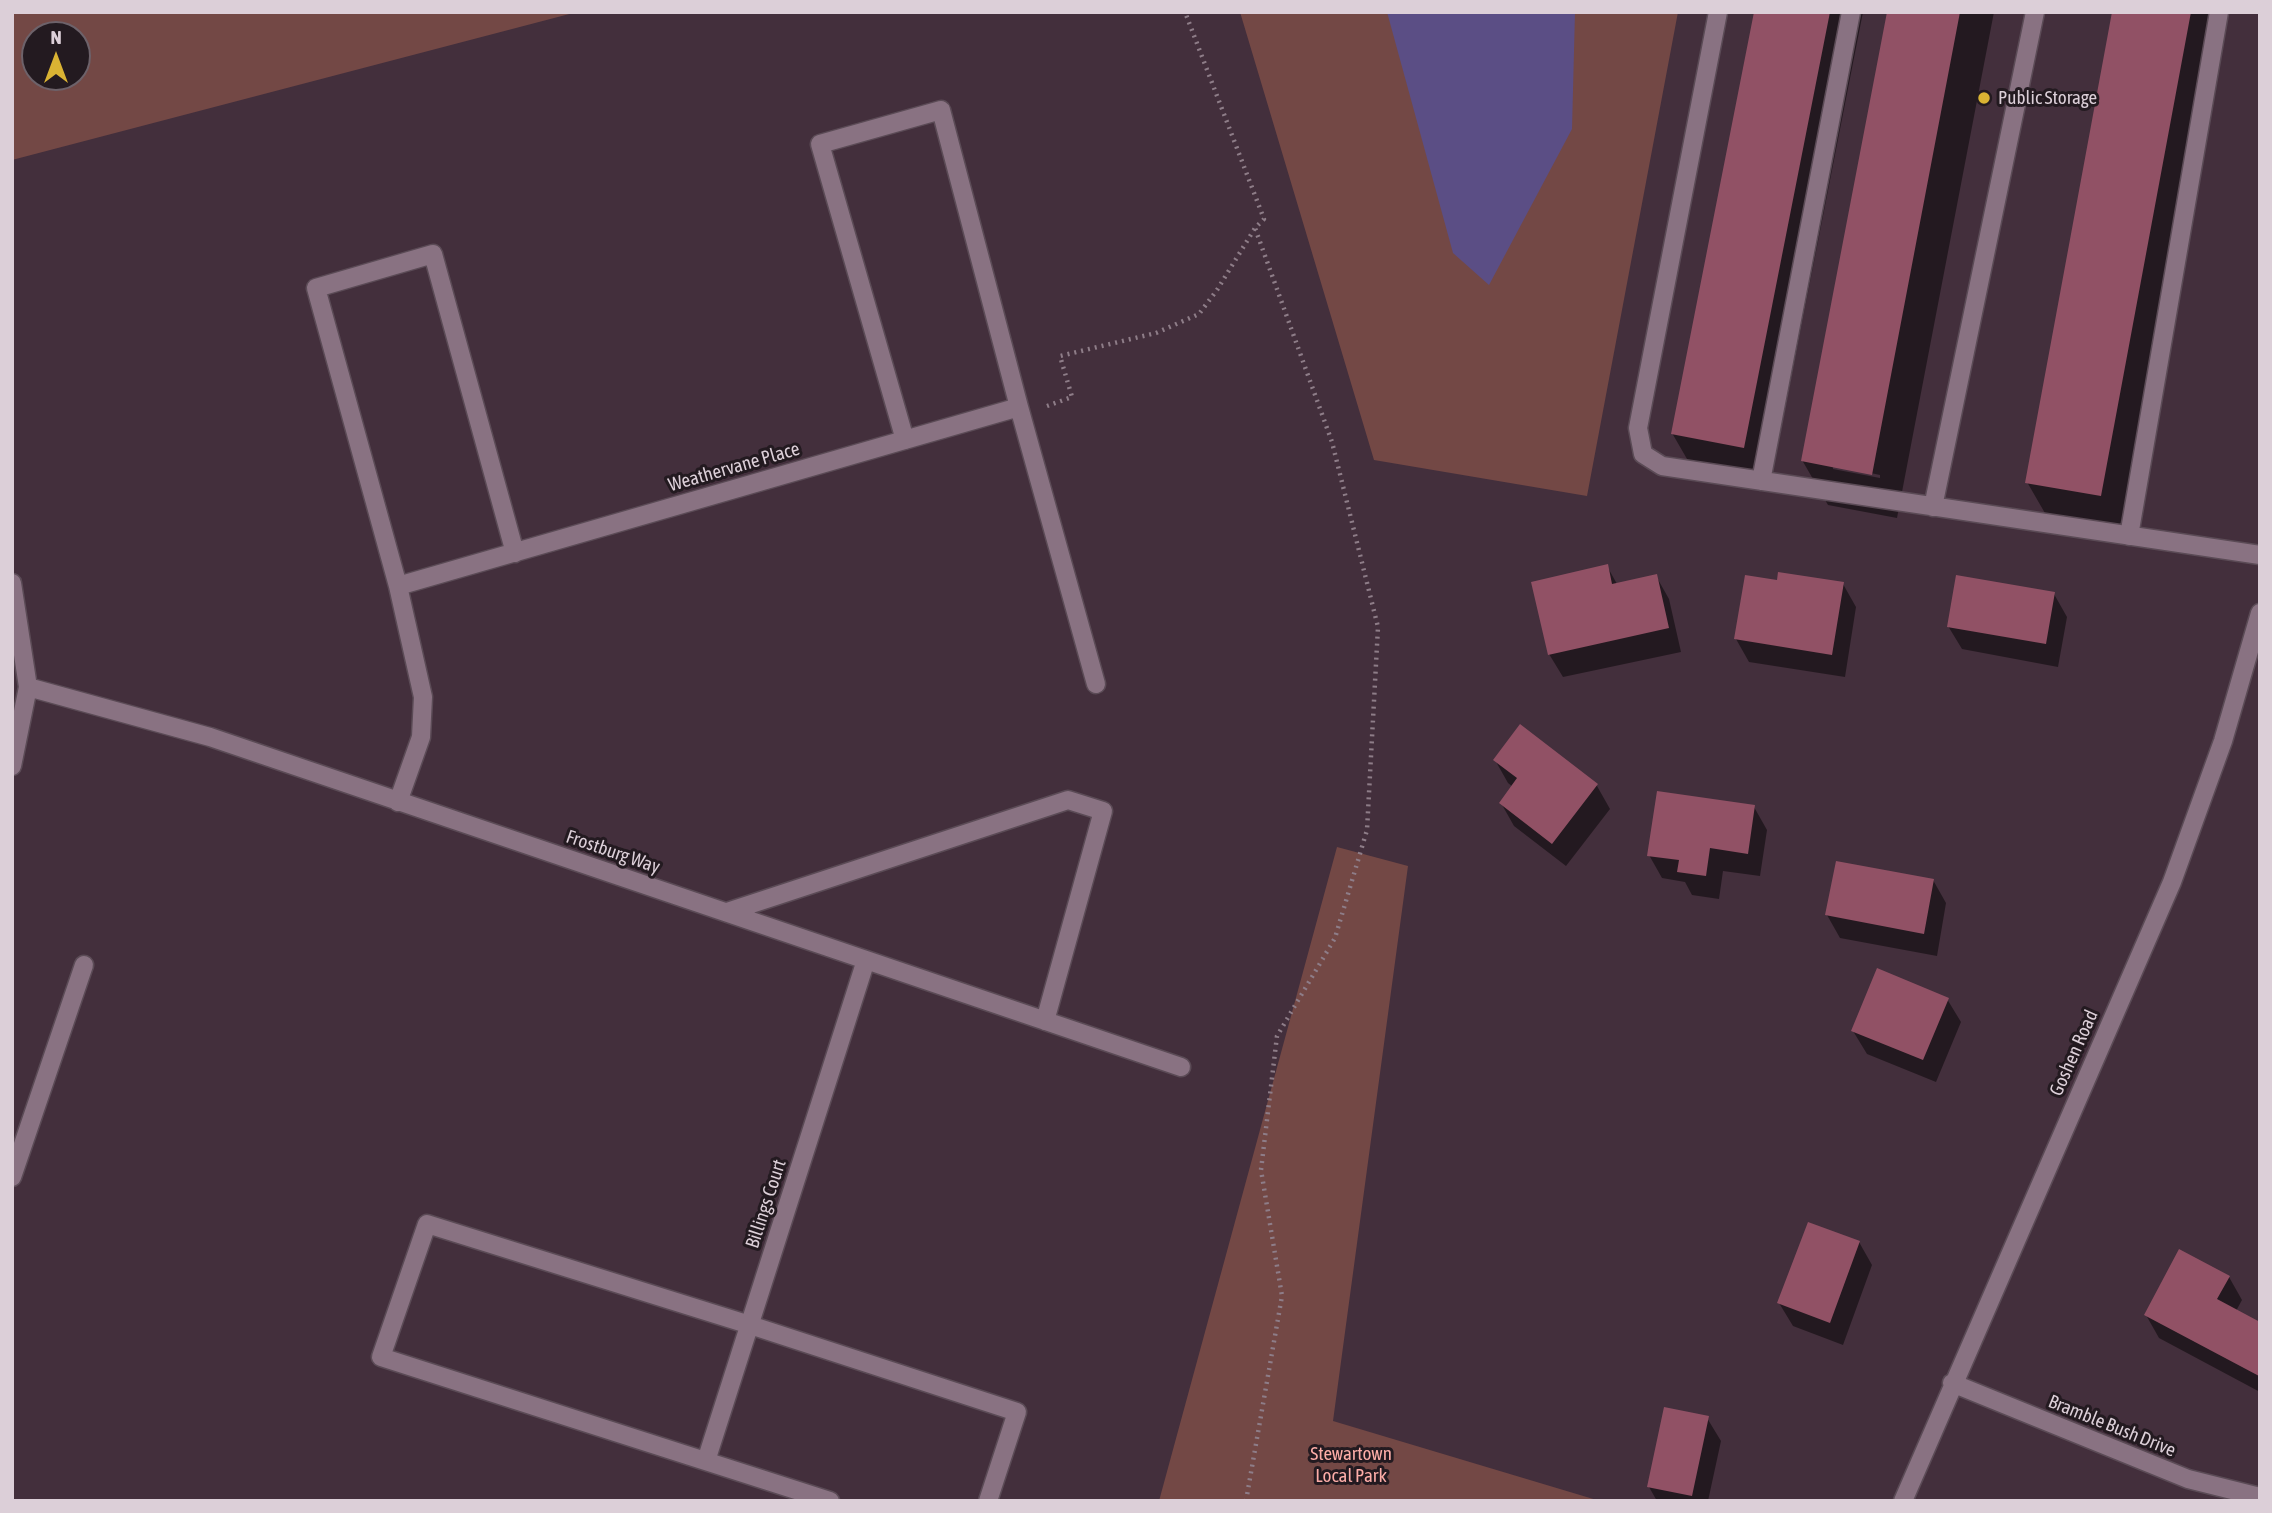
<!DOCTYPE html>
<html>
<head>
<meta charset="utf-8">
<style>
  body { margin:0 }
  #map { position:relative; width:2272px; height:1513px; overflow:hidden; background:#432f3c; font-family:"Asap Condensed",sans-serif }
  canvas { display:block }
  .frame { position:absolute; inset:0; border:14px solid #dccfd8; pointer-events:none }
  .north { position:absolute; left:21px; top:21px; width:70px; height:70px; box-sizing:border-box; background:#231a20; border:2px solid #6d626a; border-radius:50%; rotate:0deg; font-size:19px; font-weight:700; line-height:28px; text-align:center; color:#dccfd8 }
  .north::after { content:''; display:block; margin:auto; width:24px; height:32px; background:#dab333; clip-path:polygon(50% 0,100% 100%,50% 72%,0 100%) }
</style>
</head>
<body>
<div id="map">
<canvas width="2272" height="1513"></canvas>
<div class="frame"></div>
<div class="north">N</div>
</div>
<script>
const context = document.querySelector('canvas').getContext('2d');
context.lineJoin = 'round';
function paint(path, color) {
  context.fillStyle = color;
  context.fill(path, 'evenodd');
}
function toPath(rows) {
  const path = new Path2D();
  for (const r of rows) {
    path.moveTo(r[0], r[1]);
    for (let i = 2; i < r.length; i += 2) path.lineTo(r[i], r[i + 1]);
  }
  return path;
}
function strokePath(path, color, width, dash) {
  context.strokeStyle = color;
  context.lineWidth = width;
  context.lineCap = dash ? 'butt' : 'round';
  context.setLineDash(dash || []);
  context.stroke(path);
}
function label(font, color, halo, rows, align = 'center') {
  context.font = font + ' "Asap Condensed",sans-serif';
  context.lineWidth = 6;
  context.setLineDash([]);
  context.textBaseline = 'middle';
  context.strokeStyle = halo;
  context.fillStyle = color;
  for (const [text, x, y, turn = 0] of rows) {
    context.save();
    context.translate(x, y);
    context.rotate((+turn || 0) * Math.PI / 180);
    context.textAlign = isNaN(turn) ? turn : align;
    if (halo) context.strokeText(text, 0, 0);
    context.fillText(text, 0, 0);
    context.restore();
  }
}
paint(toPath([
  [12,12,577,12,12,160],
  [35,35,77,35,77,77,35,77],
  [1240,12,1678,12,1587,496,1374,460],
  [1337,847,1408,866,1333,1421,1600,1501,1159,1501]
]), '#734845');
paint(toPath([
  [1387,12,1575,12,1572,129,1489,285,1453,253]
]), '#5b4e85');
paint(toPath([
  [1755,12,1863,12,1769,491,1698,478,1672,433],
  [1888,12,1994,12,1897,518,1828,505,1802,460],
  [1833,465,1880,475,1880,478,1833,469],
  [2114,12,2225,12,2126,540,2053,527,2027,482],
  [1607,566,1617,584,1656,576,1669,599,1681,652,1563,677,1549,654],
  [1779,582,1843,584,1856,607,1845,677,1749,662,1736,639],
  [2054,594,2067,617,2058,667,1962,649,1948,626],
  [1495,760,1597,786,1610,809,1566,866,1514,826,1501,803,1513,787,1508,783],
  [1754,807,1767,830,1760,876,1723,871,1719,899,1692,895,1685,882,1662,878,1649,855],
  [1933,880,1946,903,1937,956,1840,938,1827,915],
  [1947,999,1961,1022,1936,1082,1867,1054,1853,1031],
  [1859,1242,1872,1265,1843,1345,1793,1326,1779,1303],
  [2229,1277,2242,1300,2236,1311,2260,1324,2260,1392,2159,1338,2146,1315],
  [1707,1418,1721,1441,1708,1501,1657,1501,1649,1487]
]), '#0007');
paint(toPath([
  [1754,12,1830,12,1744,448,1671,434],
  [1887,12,1960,12,1872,475,1801,461],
  [2112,12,2191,12,2101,496,2025,483],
  [1608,564,1612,584,1657,574,1669,628,1548,655,1531,582],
  [1778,572,1844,582,1832,655,1734,639,1745,575,1777,580],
  [1956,575,2055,592,2046,644,1947,627],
  [1520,724,1598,784,1552,844,1499,803,1517,778,1493,760],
  [1657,791,1755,805,1748,854,1710,848,1706,876,1677,872,1679,860,1647,856],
  [1836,861,1934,879,1924,934,1825,915],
  [1877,968,1949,998,1923,1060,1851,1031],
  [1808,1222,1860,1241,1830,1323,1777,1303],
  [2179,1249,2230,1276,2217,1299,2260,1322,2259,1376,2144,1315],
  [1664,1407,1709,1416,1692,1496,1647,1487]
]), '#915165');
const minor = toPath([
  [1718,12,1638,428,1643,454,1662,466,2260,555],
  [905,440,820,144,941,110,1019,407],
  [1761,481,1851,12],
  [1933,507,2035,12],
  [2129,536,2219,12],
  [12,583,28,687,12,766],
  [398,586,316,288,433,254,515,553],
  [28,687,210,737,1181,1067],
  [398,802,421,737,423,697,398,586,1019,407,1096,684],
  [727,912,1068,800,1103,811,1045,1021],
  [12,1177,84,965],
  [1952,1383,2188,1479,2260,1497],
  [706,1461,866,960],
  [830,1501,381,1357,427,1224,750,1325,1017,1412,988,1501],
  [1903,1501,2172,882,2223,741,2260,613]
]);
strokePath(minor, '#5b4b56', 21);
strokePath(toPath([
  [1047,406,1072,397,1060,356,1156,333,1199,314,1217,290,1255,228,1264,219,1185,12],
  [1246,1501,1282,1296,1261,1170,1277,1036,1335,938,1367,830,1378,627,1332,442,1255,228]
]), '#8e7d88', 4.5, [2, 5]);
strokePath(minor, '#897282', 18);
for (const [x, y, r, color] of [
  [1984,98,7,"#dab333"]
]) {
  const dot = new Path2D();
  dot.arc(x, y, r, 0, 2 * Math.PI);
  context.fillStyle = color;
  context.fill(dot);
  strokePath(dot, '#231a20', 2.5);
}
label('19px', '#dccfd8', '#231a20', [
  ["Public Storage",1998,98]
], 'left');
label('19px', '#dccfd8', '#231a20', [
  ["Weathervane Place",734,467,-16],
  ["Frostburg Way",613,852,19],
  ["Goshen Road",2074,1053,-66],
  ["Billings Court",766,1204,-72],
  ["Bramble Bush Drive",2112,1426,22]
]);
label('19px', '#fdada8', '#231a20', [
  ["Stewartown",1351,1454],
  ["Local Park",1351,1476]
]);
</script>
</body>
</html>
